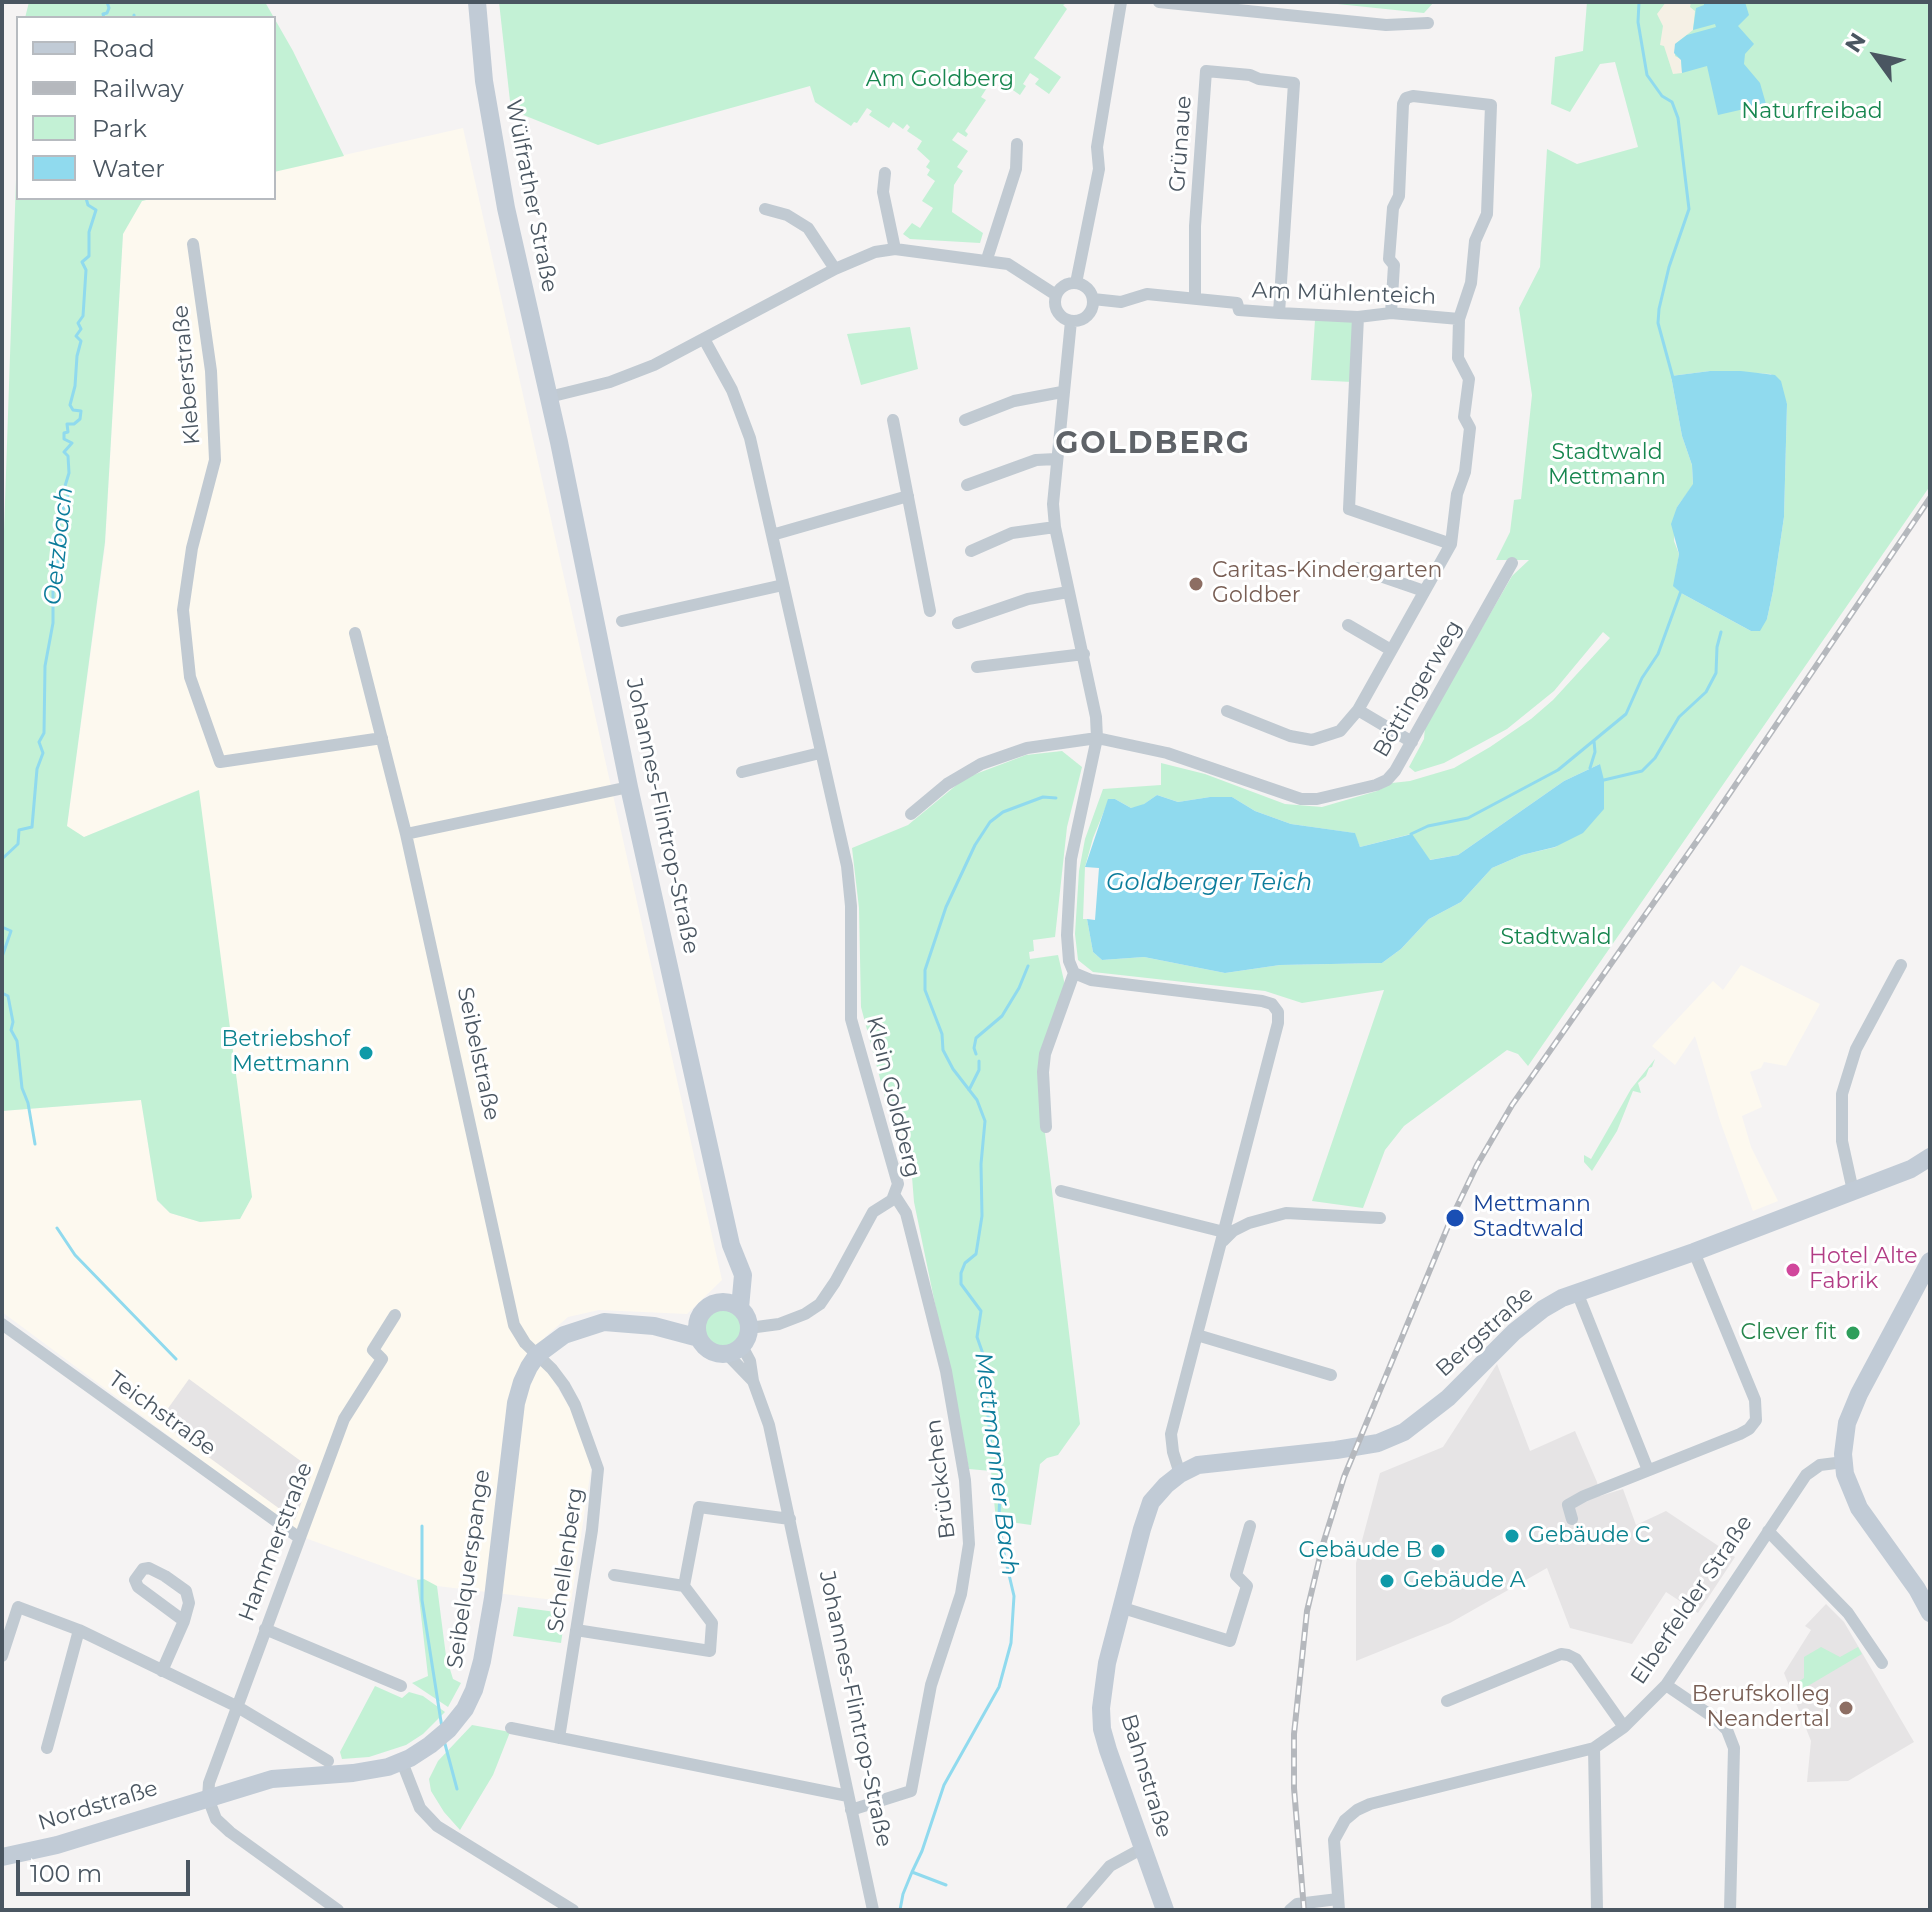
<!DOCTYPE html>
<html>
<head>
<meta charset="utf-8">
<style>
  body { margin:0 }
  #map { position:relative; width:1932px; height:1912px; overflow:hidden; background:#f5f3f3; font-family:Montserrat,sans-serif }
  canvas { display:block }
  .frame { position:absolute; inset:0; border:4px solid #4a5661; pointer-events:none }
  .legend { position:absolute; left:16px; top:16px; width:260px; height:184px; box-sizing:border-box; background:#fff; border:2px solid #b7bbc0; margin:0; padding:10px 14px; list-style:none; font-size:24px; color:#4a5661 }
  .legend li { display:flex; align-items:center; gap:16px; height:40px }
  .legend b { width:40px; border:2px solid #b7bbc0 }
  .north { position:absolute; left:1836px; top:16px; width:80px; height:80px; -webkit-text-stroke:6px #fff; paint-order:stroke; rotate:303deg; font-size:22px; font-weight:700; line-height:32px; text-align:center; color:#4a5661 }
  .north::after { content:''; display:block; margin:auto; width:28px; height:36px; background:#4a5661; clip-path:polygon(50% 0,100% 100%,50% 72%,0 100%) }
  .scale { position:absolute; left:16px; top:1860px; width:174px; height:36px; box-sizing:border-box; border:4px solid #4a5661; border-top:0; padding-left:10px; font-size:24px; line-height:28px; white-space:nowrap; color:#4a5661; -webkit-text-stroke:6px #fff; paint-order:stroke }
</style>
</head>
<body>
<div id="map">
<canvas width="1932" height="1912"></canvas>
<div class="frame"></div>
<ul class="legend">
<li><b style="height:10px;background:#c1cbd6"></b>Road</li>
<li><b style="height:10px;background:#b5b8bd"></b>Railway</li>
<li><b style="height:22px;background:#c3f1d5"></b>Park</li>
<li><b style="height:22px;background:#90daee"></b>Water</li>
</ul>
<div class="north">N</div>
<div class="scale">100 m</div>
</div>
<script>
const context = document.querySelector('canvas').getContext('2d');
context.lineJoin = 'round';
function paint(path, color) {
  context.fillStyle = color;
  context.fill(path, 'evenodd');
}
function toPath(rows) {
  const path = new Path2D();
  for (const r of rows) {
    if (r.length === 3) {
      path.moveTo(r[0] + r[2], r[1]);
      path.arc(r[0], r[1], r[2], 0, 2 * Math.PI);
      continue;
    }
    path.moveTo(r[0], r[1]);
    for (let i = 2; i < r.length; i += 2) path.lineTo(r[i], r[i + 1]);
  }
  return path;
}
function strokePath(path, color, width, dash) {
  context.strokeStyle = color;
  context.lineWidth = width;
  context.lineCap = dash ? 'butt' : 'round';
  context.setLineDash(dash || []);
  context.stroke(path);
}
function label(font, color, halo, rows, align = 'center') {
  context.font = font + ' Montserrat,sans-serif';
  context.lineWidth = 6;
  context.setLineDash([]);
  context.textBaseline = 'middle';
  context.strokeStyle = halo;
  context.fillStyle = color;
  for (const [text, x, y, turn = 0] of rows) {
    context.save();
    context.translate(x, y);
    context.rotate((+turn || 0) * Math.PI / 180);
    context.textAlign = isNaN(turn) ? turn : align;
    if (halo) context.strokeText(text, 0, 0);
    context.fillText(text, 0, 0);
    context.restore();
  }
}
paint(toPath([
  [463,128,722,1280,687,1314,599,1310,568,1317,545,1337,538,1355,581,1427,591,1469,571,1602,437,1586,308,1539,2,1312,2,1111,141,1100,157,1201,170,1213,200,1222,198,790,84,837,67,827,105,547,123,234,141,199,274,198,274,171],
  [1741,965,1820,1004,1786,1066,1764,1062,1761,1068,1750,1072,1762,1107,1742,1116,1751,1147,1778,1201,1753,1211,1720,1121,1695,1036,1675,1065,1652,1046,1713,981,1723,990]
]), '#fdf9ef');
paint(toPath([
  [1497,1364,1530,1451,1575,1431,1597,1482,1600,1496,1623,1489,1636,1525,1666,1511,1735,1557,1698,1613,1666,1592,1632,1644,1570,1628,1547,1568,1450,1623,1356,1661,1356,1563,1380,1473,1443,1447],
  [189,1379,313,1470,295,1520,159,1421],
  [1826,1604,1844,1622,1914,1742,1848,1781,1807,1782,1811,1741,1784,1673,1811,1630,1805,1626]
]), '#e6e4e5');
paint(toPath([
  [29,2,265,2,293,51,344,156,274,172,274,18,25,18],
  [499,2,1069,2,1063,5,1067,9,1034,58,1061,77,1049,94,1035,84,1039,79,1030,73,1023,84,1026,86,1020,95,994,77,981,97,986,100,965,131,968,134,966,137,958,132,952,140,968,151,957,167,963,171,954,185,952,212,983,233,980,243,910,239,903,234,912,223,920,228,933,208,922,201,935,181,927,175,930,170,926,167,930,161,917,149,922,141,907,131,910,127,907,124,903,129,893,122,889,128,869,115,872,111,867,108,857,123,854,122,851,126,815,102,810,86,598,145,511,110],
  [1318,2,1434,2,1424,13],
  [1587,2,1930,2,1930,486,1528,1066,1518,1054,1507,1050,1404,1126,1385,1150,1363,1208,1312,1201,1384,990,1302,1003,1265,991,1093,972,1078,960,1075,934,1079,871,1085,839,1103,789,1161,785,1161,763,1205,774,1285,804,1322,807,1377,791,1392,783,1410,781,1454,768,1490,747,1531,719,1553,700,1610,638,1603,632,1554,691,1507,729,1444,763,1415,772,1409,767,1424,739,1425,726,1512,576,1529,560,1496,560,1510,532,1514,500,1521,499,1532,395,1519,308,1540,267,1547,149,1577,164,1638,147,1615,62,1600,64,1570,112,1551,104,1555,57,1583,51],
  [1710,371,1771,374,1787,404,1784,517,1773,591,1767,619,1751,631,1681,593,1674,586,1679,554,1674,541,1677,507,1693,485,1692,465,1682,436,1671,376],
  [1600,764,1556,847,1522,855,1492,868,1461,902,1429,919,1401,949,1382,963,1280,965,1225,973,1144,957,1102,960,1093,952,1087,919,1083,919,1085,867,1093,838,1109,799,1115,799,1131,808,1140,807,1157,795,1178,802,1210,797,1232,797,1255,811,1291,824,1354,833,1360,847,1411,834,1429,860,1458,855,1564,781],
  [18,121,18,198,155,198,142,201,123,234,105,542,67,826,84,837,199,790,252,1197,240,1219,200,1222,170,1213,157,1200,141,1100,2,1111,2,590],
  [1315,320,1356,322,1352,382,1311,380],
  [910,327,918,369,861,385,847,334],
  [1062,751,1082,767,1067,827,1055,937,1033,940,1034,951,1029,952,1030,959,1058,955,1065,985,1039,1083,1080,1424,1058,1455,1047,1458,1040,1464,1031,1525,996,1520,991,1471,969,1469,914,1202,911,1164,895,1108,886,1101,861,1007,859,908,852,848,908,825,965,778,1026,755],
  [1655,1059,1652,1067,1649,1068,1646,1076,1638,1083,1641,1093,1633,1091,1617,1131,1592,1171,1584,1162,1584,1155,1591,1159,1631,1089],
  [723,1328,20],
  [424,1579,437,1586,446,1656,453,1679,461,1683,448,1707,412,1683,428,1676,417,1580],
  [518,1607,556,1612,565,1616,561,1643,513,1636],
  [1821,1647,1840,1657,1858,1647,1862,1654,1796,1693,1792,1686,1804,1678,1804,1657],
  [375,1686,402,1698,409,1692,423,1696,445,1712,423,1734,406,1745,369,1757,342,1759,340,1752],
  [472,1725,510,1732,493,1775,460,1830,444,1812,431,1791,429,1779,438,1761]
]), '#c3f1d5');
paint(toPath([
  [1666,2,1691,2,1690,7,1695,11,1693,30,1675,44,1675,56,1681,59,1682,73,1673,74,1664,46,1660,45,1663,26,1657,14]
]), '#f5f0e5');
paint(toPath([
  [1704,2,1745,2,1749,15,1738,26,1754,44,1745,54,1744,64,1760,83,1766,104,1718,115,1707,66,1682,73,1681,60,1674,53,1675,44,1687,35,1716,27,1715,24,1693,30,1696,8,1704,5],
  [1710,371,1741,371,1775,375,1781,381,1787,404,1784,517,1773,591,1767,619,1760,631,1751,631,1681,593,1673,586,1679,554,1671,524,1677,507,1693,484,1692,465,1682,436,1671,376],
  [1600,764,1604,780,1604,809,1583,833,1555,847,1522,855,1492,868,1461,902,1429,919,1401,949,1382,963,1280,965,1225,973,1144,957,1102,960,1093,952,1087,919,1095,920,1099,868,1085,867,1108,799,1115,799,1131,808,1144,804,1157,795,1178,802,1210,797,1232,797,1255,811,1291,824,1355,833,1360,847,1412,834,1430,860,1458,855,1564,781]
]), '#90daee');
strokePath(toPath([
  [1639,2,1638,22,1647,75,1662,96,1672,102,1678,118,1689,209,1669,267,1659,309,1658,323,1673,378],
  [134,15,134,18],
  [104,18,103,14,107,13,109,8,107,2],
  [1590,768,1595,752,1594,741],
  [1604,780,1642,771,1655,758,1679,717,1706,692,1716,673,1717,647,1721,632],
  [1411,834,1428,826,1468,818,1558,770,1626,714,1642,678,1658,654,1681,591],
  [2,859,18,844,19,830,32,827,37,769,43,753,39,742,44,733,45,666,53,623,53,588,61,545,59,521,68,495,65,486,69,473,68,456,64,452,72,443,64,439,64,433,68,432,67,424,74,424,80,419,81,411,73,410,70,405,75,386,77,356,81,341,76,336,81,329,78,323,83,316,86,270,82,262,89,256,89,232,96,210,88,205,86,198],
  [2,896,2,900],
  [2,927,11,931,2,957],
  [2,993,8,996,13,1022,11,1030,17,1041,22,1088,28,1103,35,1144],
  [976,1054,974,1048,976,1038,1002,1016,1019,988,1028,966],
  [969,1090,979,1070,979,1061],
  [57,1228,75,1255,176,1359],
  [422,1526,422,1600,442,1728],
  [445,1744,457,1789],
  [946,1885,912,1872,922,1851,944,1785,999,1687,1011,1643,1014,1596,1003,1549,999,1516,1001,1464,991,1447,985,1385,980,1374,983,1367,983,1354,977,1337,981,1311,961,1284,961,1273,965,1263,976,1254,982,1216,981,1164,985,1121,977,1100,953,1069,943,1050,942,1034,925,990,925,970,946,907,975,845,990,822,1003,812,1043,797,1056,798],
  [900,1910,903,1894,912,1872]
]), '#90daee', 3);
strokePath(toPath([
  [1159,2,1386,25,1428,23],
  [885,173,883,192,895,249],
  [765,209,787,215,808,228,835,269],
  [193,244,211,371,215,460,192,548,183,610,190,677,220,762,382,738],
  [987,259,1016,169,1017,144],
  [1074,302,19],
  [1076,283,1099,169,1097,147,1121,2],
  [1195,298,1195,226,1206,71,1250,75,1259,79,1294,83,1279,313],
  [1093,299,1121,302,1147,294,1237,303,1239,310,1279,313,1358,317,1391,313,1459,319],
  [1391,313,1394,265,1389,259,1393,208,1399,196,1403,104,1406,98,1413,96,1491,105,1487,214,1475,241,1471,283,1459,319,1458,358,1469,379,1464,417,1470,428,1465,472,1457,494,1451,544,1358,710,1412,742],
  [1358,317,1349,509,1451,544],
  [704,339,732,390,750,438,847,866,851,906,851,1019,898,1184,892,1200,873,1212,835,1282,820,1304,805,1314,779,1324,749,1328],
  [549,397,610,382,654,365,835,269,875,252,895,249,1008,264,1056,295],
  [893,420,930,611],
  [965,420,1014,401,1062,392],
  [967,485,1036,460,1056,459],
  [772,535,908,496],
  [971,551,1012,533,1055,527],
  [1357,568,1424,591],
  [622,621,783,585],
  [958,623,1028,599,1068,592],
  [1348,625,1391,650],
  [355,633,406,834,514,1325,525,1343,552,1369,564,1385,575,1405,598,1469,592,1530,559,1738],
  [977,667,1084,654],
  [1227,711,1290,736,1312,740,1340,731,1358,710],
  [742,772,820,753],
  [911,814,947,784,981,764,1027,748,1097,738,1167,753,1301,799,1317,799,1376,785,1387,780,1395,771,1512,563],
  [406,834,629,787],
  [1074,973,1091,980,1262,1001,1272,1004,1278,1012,1278,1023,1171,1434,1173,1452,1180,1474],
  [1046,1127,1043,1072,1045,1054,1074,973,1069,961,1067,935,1071,859,1097,738,1096,717,1055,527,1053,504,1071,321],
  [1061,1191,1224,1232],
  [1853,1191,1842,1141,1842,1094,1856,1049,1901,965],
  [1223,1241,1233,1231,1249,1223,1286,1213,1380,1218],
  [1577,1292,1648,1470],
  [2,1324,298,1537],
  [1197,1335,1331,1375],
  [742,1346,750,1361,753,1381,769,1425,873,1910],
  [727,1354,753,1381],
  [1572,1519,1568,1505,1584,1496,1740,1434,1749,1429,1756,1420,1755,1400,1694,1252],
  [1768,1531,1848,1613,1882,1663],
  [614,1575,684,1586],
  [1123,1608,1230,1641,1247,1586,1236,1575,1250,1526],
  [265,1629,401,1686],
  [576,1630,710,1651,712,1623,684,1586,699,1507,790,1519],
  [2,1656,18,1607,79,1630,236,1706,328,1761],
  [162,1671,184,1621,189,1603,186,1591,165,1576,149,1568,143,1569,135,1580,138,1587,184,1621],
  [1666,1685,1716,1719,1727,1730,1734,1748,1730,1910],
  [1447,1701,1561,1654,1568,1655,1576,1659,1624,1727],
  [511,1728,848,1796],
  [47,1748,79,1630],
  [1594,1748,1597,1910],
  [402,1762,420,1808,437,1826,573,1910],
  [851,1810,911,1791,931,1685,961,1594,969,1544,965,1480,946,1371,906,1213,895,1196],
  [338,1910,230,1832,216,1819,208,1798,209,1783,344,1419,382,1359,373,1350,395,1315],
  [1072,1910,1110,1866,1143,1848],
  [1290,1910,1297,1904,1338,1899],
  [1339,1910,1334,1840,1345,1820,1357,1810,1370,1804,1594,1748,1624,1727,1666,1685,1806,1475,1820,1465,1844,1462]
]), '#c1cad2', 12);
strokePath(toPath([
  [477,2,484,81,506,208,559,442,629,787,731,1245,743,1275,740,1308],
  [1930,1261,1859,1394,1847,1423,1843,1454,1845,1474,1859,1508,1917,1589,1930,1613],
  [723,1328,26],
  [2,1857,57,1845,272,1779,353,1773,388,1767,410,1758,430,1745,449,1729,465,1709,474,1690,482,1661,493,1598,516,1403,522,1382,529,1367,537,1355,564,1335,604,1322,654,1326,699,1338],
  [1165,1910,1108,1750,1102,1729,1101,1708,1107,1663,1142,1529,1151,1502,1166,1485,1180,1474,1198,1465,1336,1450,1378,1443,1404,1432,1448,1398,1514,1332,1543,1309,1562,1298,1694,1252,1911,1169,1930,1157]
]), '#c1cbd6', 18);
const rail = toPath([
  [1304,1910,1294,1788,1294,1734,1307,1611,1323,1544,1344,1477,1451,1219,1477,1165,1512,1105,1711,821,1930,498]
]);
strokePath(rail, '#b5b8bd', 6);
strokePath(rail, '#fff', 3, [9]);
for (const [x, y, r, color] of [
  [1196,584,8,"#8d6e63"],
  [366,1053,8,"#0f9aa8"],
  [1455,1218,10,"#1a4fb4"],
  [1793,1270,8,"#d1479c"],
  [1853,1333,8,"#2e9e5b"],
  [1512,1536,8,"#0f9aa8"],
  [1438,1551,8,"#0f9aa8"],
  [1387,1581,8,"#0f9aa8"],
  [1846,1708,8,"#8d6e63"]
]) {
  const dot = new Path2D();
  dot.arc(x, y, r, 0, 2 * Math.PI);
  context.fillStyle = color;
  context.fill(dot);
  strokePath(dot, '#fff', 3);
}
label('22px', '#17864f', '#fff', [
  ["Am Goldberg",940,80],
  ["Naturfreibad",1812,112],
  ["Stadtwald",1607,453],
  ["Mettmann",1607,478],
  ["Stadtwald",1556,938]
]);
label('22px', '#4a5661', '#fff', [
  ["Grünaue",1181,144,-86],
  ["Wülfrather Straße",531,196,79],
  ["Am Mühlenteich",1344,294,2],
  ["Kleberstraße",187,375,-95],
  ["Böttingerweg",1418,689,-60],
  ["Johannes-Flintrop-Straße",662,816,78],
  ["Seibelstraße",478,1054,78],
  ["Klein Goldberg",893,1097,76],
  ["Bergstraße",1485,1332,-42],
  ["Teichstraße",162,1414,36],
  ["Brückchen",941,1479,-97],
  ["Hammerstraße",276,1542,-69],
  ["Schellenberg",566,1560,-82],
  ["Seibelquerspange",469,1569,-82],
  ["Elberfelder Straße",1692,1600,-56],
  ["Johannes-Flintrop-Straße",855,1709,78],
  ["Bahnstraße",1146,1776,73],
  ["Nordstraße",98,1806,-17]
]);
label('22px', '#785e54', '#fff', [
  ["Caritas-Kindergarten",1212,571],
  ["Goldber",1212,596],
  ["Berufskolleg",1830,1695,"right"],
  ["Neandertal",1830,1720,"right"]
], 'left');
label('22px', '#0d838f', '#fff', [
  ["Betriebshof",350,1040],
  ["Mettmann",350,1065],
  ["Gebäude C",1528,1536,"left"],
  ["Gebäude B",1422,1551],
  ["Gebäude A",1403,1581,"left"]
], 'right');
label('22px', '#164399', '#fff', [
  ["Mettmann",1473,1205],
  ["Stadtwald",1473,1230]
], 'left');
label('22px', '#b23c85', '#fff', [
  ["Hotel Alte",1809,1257],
  ["Fabrik",1809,1282]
], 'left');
label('22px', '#27864d', '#fff', [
  ["Clever fit",1837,1333]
], 'right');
label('italic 24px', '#0c7c9b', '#fff', [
  ["Oetzbach",59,546,-84],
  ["Goldberger Teich",1209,883],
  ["Mettmanner Bach",996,1464,83]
]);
context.letterSpacing = '2px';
label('bold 30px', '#5f6368', '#fff', [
  ["GOLDBERG",1153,444]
]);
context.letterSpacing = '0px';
</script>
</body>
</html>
